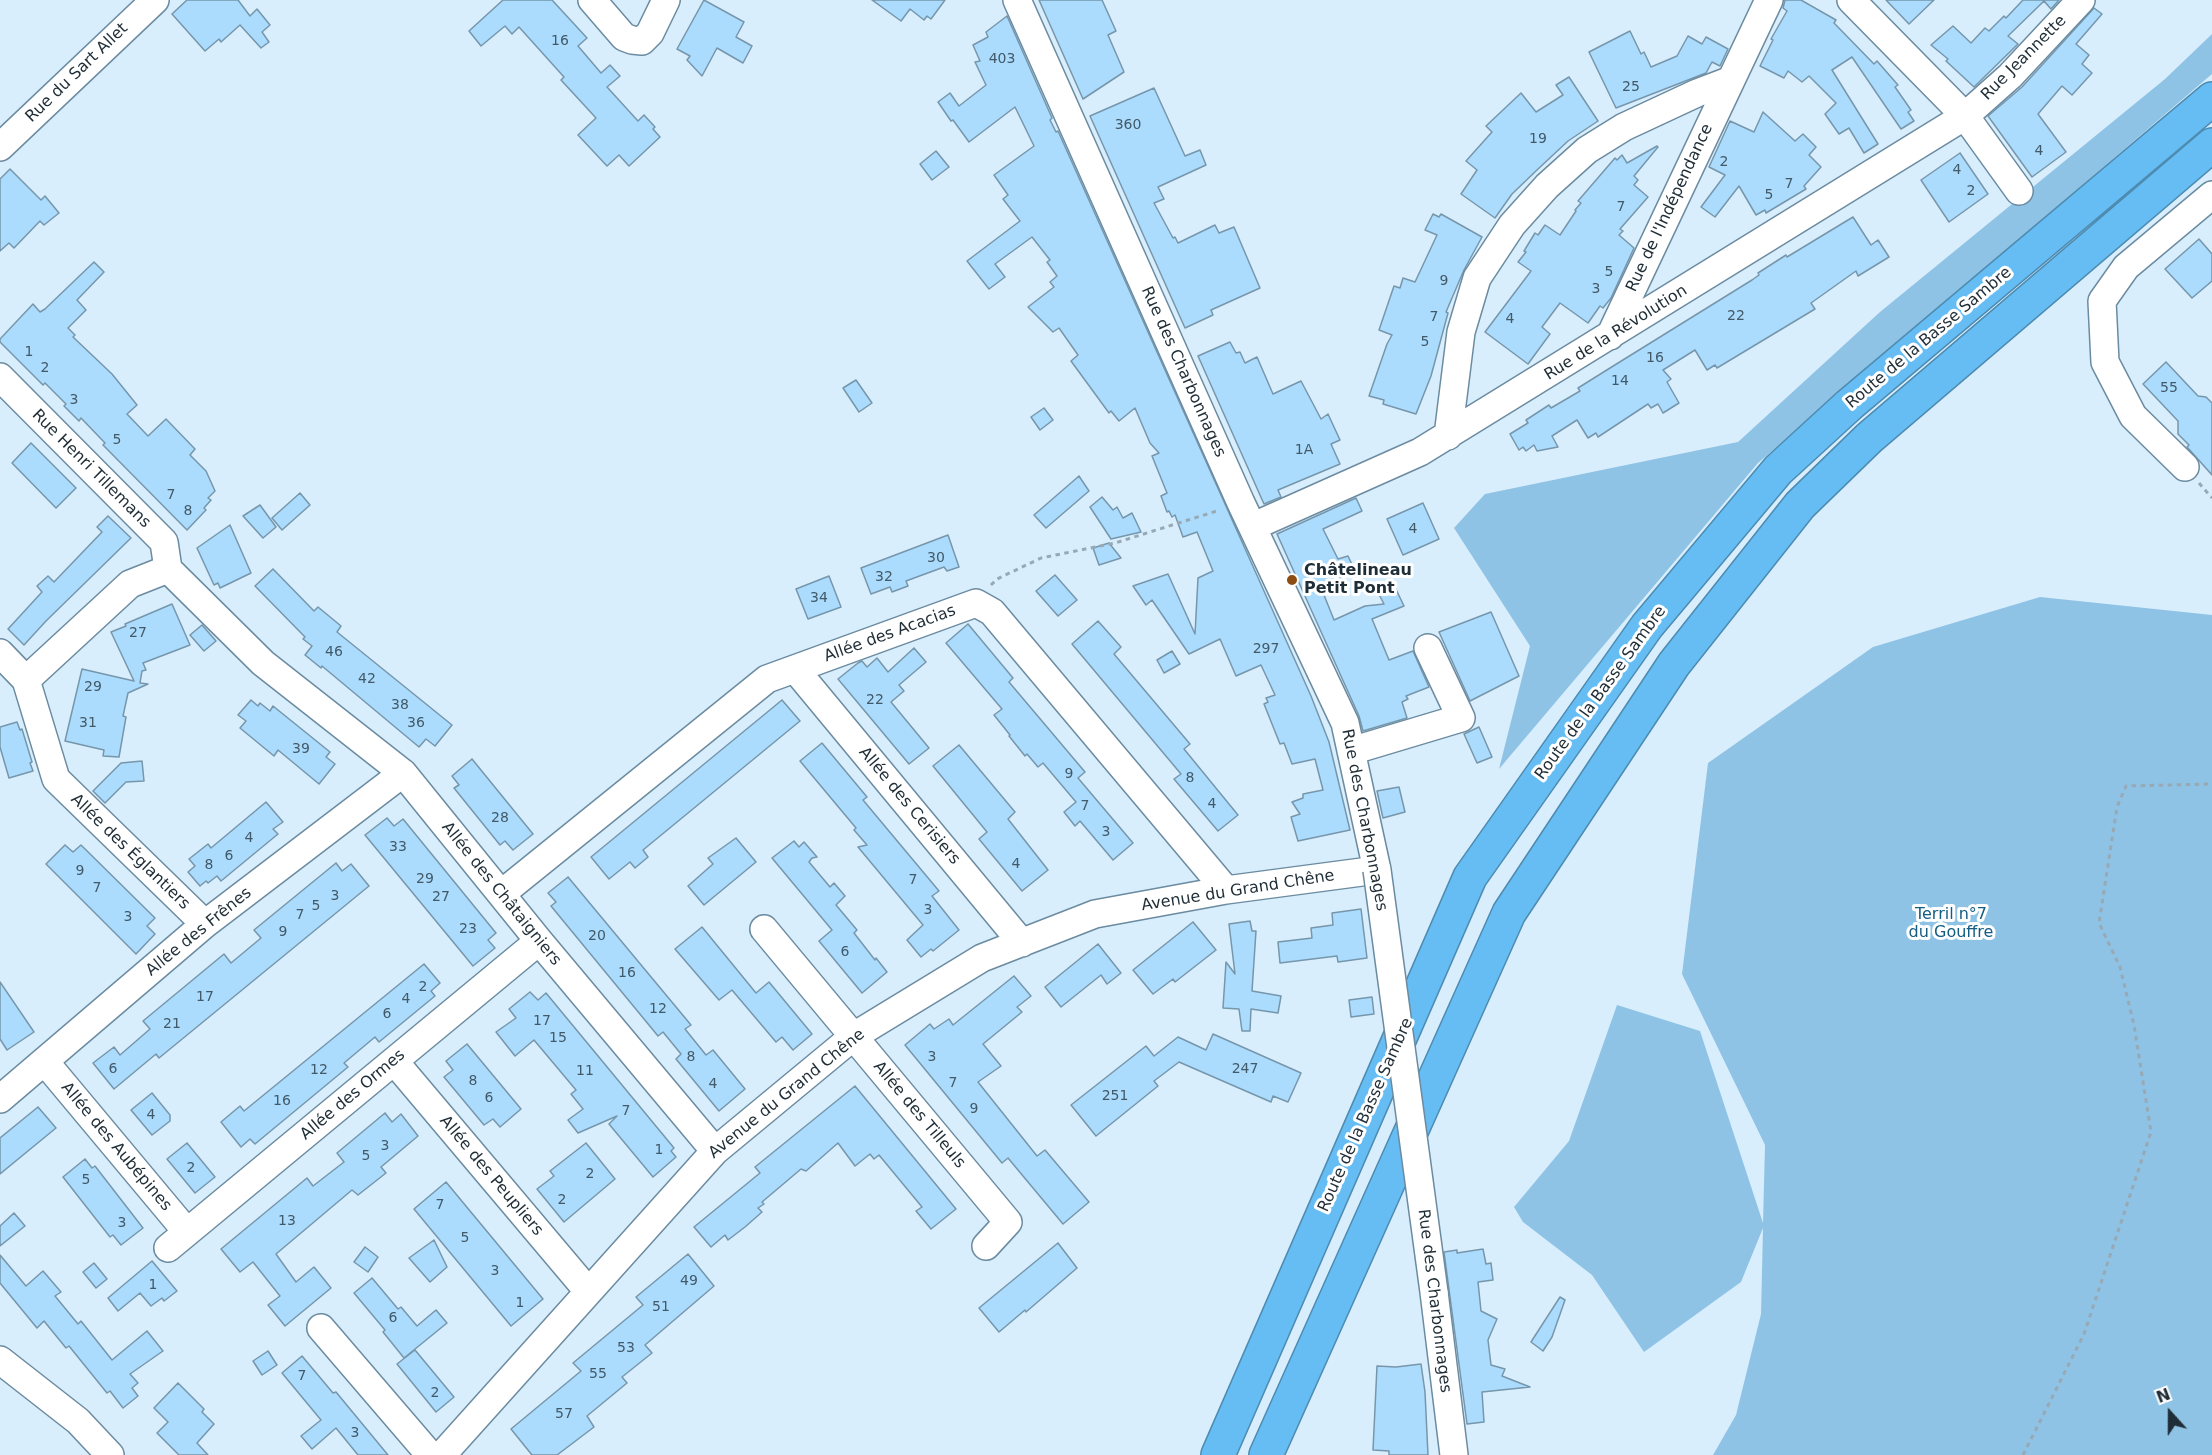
<!DOCTYPE html>
<html>
<head>
<meta charset="utf-8">
<style>
  body { margin:0 }
  #map { position:relative; width:2212px; height:1455px; overflow:hidden; background:#d9eefc; font-family:"DejaVu Sans",sans-serif }
  canvas { display:block }
  .north { position:absolute; left:2140px; top:1383px; width:60px; height:60px; -webkit-text-stroke:4px #fff; paint-order:stroke; rotate:339deg; font-size:16px; font-weight:700; line-height:24px; text-align:center; color:#1f2d36 }
  .north::after { content:''; display:block; margin:auto; width:21px; height:27px; background:#1f2d36; clip-path:polygon(50% 0,100% 100%,50% 72%,0 100%) }
</style>
</head>
<body>
<div id="map">
<canvas width="2212" height="1455"></canvas>
<div class="north">N</div>
</div>
<script>
const context = document.querySelector('canvas').getContext('2d');
context.lineJoin = 'round';
function paint(path, color) {
  context.fillStyle = color;
  context.fill(path, 'evenodd');
}
function toPath(rows) {
  const path = new Path2D();
  for (const r of rows) {
    path.moveTo(r[0], r[1]);
    for (let i = 2; i < r.length; i += 2) path.lineTo(r[i], r[i + 1]);
  }
  return path;
}
function strokePath(path, color, width, dash) {
  context.strokeStyle = color;
  context.lineWidth = width;
  context.lineCap = dash ? 'butt' : 'round';
  context.setLineDash(dash || []);
  context.stroke(path);
}
function label(font, color, halo, rows, align = 'center') {
  context.font = font + ' "DejaVu Sans",sans-serif';
  context.lineWidth = 6;
  context.setLineDash([]);
  context.textBaseline = 'middle';
  context.strokeStyle = halo;
  context.fillStyle = color;
  for (const [text, x, y, turn = 0] of rows) {
    context.save();
    context.translate(x, y);
    context.rotate((+turn || 0) * Math.PI / 180);
    context.textAlign = isNaN(turn) ? turn : align;
    if (halo) context.strokeText(text, 0, 0);
    context.fillText(text, 0, 0);
    context.restore();
  }
}
paint(toPath([
  [2212,34,2212,74,1758,463,1499,769,1530,646,1454,528,1485,494,1738,442,1880,312,2165,79],
  [2040,597,2212,615,2212,1455,1713,1455,1736,1415,1761,1314,1763,1228,1741,1282,1644,1352,1592,1275,1523,1222,1514,1207,1569,1141,1617,1005,1700,1031,1763,1223,1765,1145,1682,974,1708,763,1873,647]
]), '#8fc3e5');
const building = toPath([
  [187,0,238,0,250,16,257,9,270,25,262,32,269,42,261,48,240,25,221,42,219,39,205,51,172,14,187,0],
  [503,0,552,0,587,38,578,46,601,73,610,65,620,76,607,87,638,121,644,115,655,127,653,129,660,137,629,166,619,155,607,166,578,135,596,118,561,80,564,77,519,27,512,34,505,26,481,46,469,31,503,0],
  [704,0,744,22,736,37,752,46,743,63,717,48,702,76,687,60,690,56,677,49,704,0],
  [872,0,945,0,931,19,927,16,924,20,910,9,901,21,872,0],
  [1039,0,1102,0,1116,31,1108,35,1124,72,1083,99,1039,0],
  [1785,0,1801,0,1836,20,1834,23,1874,64,1877,61,1898,85,1895,87,1911,110,1908,112,1914,121,1901,129,1852,57,1832,70,1878,144,1864,153,1849,128,1839,134,1825,114,1836,103,1809,76,1802,82,1788,71,1784,78,1760,66,1773,40,1771,39,1787,11,1783,8,1785,0],
  [1886,0,1934,0,1909,24,1886,0],
  [2023,0,2059,0,2051,9,2044,1,2008,36,2018,44,1974,87,1946,61,1948,59,1931,45,1953,26,1971,43,1985,28,1989,31,2004,16,2006,18,2023,0],
  [2094,8,2102,14,2076,44,2089,55,2082,64,2092,73,2072,95,2062,86,2038,114,2066,152,2032,177,1988,116,2022,87,2094,8],
  [1007,16,1052,118,1050,120,1056,132,1058,131,1311,696,1329,742,1350,830,1298,841,1291,817,1300,814,1292,802,1303,798,1303,794,1323,790,1315,759,1292,764,1284,743,1280,744,1264,704,1268,702,1266,698,1275,695,1261,665,1236,676,1220,639,1189,654,1152,600,1146,605,1133,586,1168,574,1195,634,1198,578,1213,571,1197,532,1183,537,1175,515,1172,517,1169,511,1167,512,1161,496,1167,493,1152,456,1159,453,1150,443,1135,408,1119,421,1111,411,1109,413,1071,361,1078,355,1059,328,1053,332,1028,307,1054,287,1050,282,1057,276,1047,262,1050,260,1032,237,995,264,1005,277,989,289,967,261,1020,221,1003,199,1008,195,994,175,1034,146,1015,107,969,142,953,120,951,121,938,102,950,93,959,106,986,85,975,62,980,61,973,45,988,37,986,32,1007,16],
  [1630,31,1641,54,1644,52,1651,67,1677,56,1688,36,1702,44,1706,37,1728,49,1720,66,1712,62,1706,73,1616,108,1589,52,1630,31],
  [1569,77,1598,121,1568,141,1537,170,1512,194,1495,218,1461,194,1477,170,1466,161,1492,132,1486,126,1521,93,1536,112,1563,95,1556,85,1569,77],
  [1154,88,1185,156,1200,150,1206,165,1158,187,1164,199,1154,203,1173,238,1175,237,1178,243,1215,225,1219,233,1234,227,1260,288,1211,310,1213,315,1185,328,1090,116,1154,88],
  [1763,112,1795,141,1803,134,1816,147,1809,155,1821,167,1804,186,1806,189,1766,213,1765,210,1756,215,1739,186,1715,217,1701,207,1725,175,1709,167,1730,121,1754,132,1763,112],
  [1657,146,1658,147,1634,176,1638,180,1634,185,1648,197,1620,229,1623,231,1619,235,1634,248,1611,298,1603,308,1600,306,1588,323,1560,303,1542,327,1550,334,1528,364,1485,332,1531,271,1518,262,1526,252,1524,251,1535,233,1538,235,1545,225,1560,235,1576,211,1575,210,1581,203,1578,201,1615,158,1617,160,1622,155,1627,163,1657,146],
  [936,151,949,167,932,180,920,164,936,151],
  [1960,153,1988,194,1949,222,1921,180,1960,153],
  [10,169,41,200,45,196,59,213,44,225,40,221,14,248,9,243,0,251,0,179,10,169],
  [1433,214,1439,217,1441,214,1482,237,1464,270,1446,312,1448,313,1431,376,1416,414,1383,404,1384,400,1369,396,1387,344,1392,335,1379,330,1394,286,1400,288,1403,278,1415,282,1437,235,1425,230,1433,214],
  [1853,217,1871,245,1878,240,1889,257,1858,276,1856,271,1811,303,1815,309,1717,368,1715,365,1707,370,1695,350,1663,370,1671,379,1667,382,1679,403,1663,413,1658,404,1651,408,1648,404,1598,437,1596,433,1588,438,1577,420,1552,436,1558,447,1537,451,1534,445,1526,451,1523,447,1519,450,1510,434,1528,423,1526,420,1549,405,1551,408,1580,391,1578,388,1610,368,1752,280,1759,275,1758,273,1786,255,1787,257,1853,217],
  [2199,239,2212,254,2212,281,2192,298,2165,269,2199,239],
  [94,262,104,272,77,300,86,310,68,328,75,335,73,337,112,374,137,405,127,414,148,436,166,419,195,449,190,455,206,471,215,491,208,498,211,500,204,508,206,510,187,530,103,445,105,443,81,418,79,421,64,406,66,404,45,383,43,385,0,342,0,339,33,304,40,312,45,309,94,262],
  [1230,342,1236,353,1240,352,1245,363,1257,357,1273,394,1301,381,1321,419,1328,414,1340,440,1331,444,1340,464,1278,490,1281,497,1264,504,1198,356,1230,342],
  [2166,362,2198,396,2206,397,2212,403,2212,475,2187,447,2189,445,2178,434,2178,421,2143,384,2166,362],
  [856,380,872,403,859,412,843,388,856,380],
  [1044,408,1053,420,1040,430,1031,417,1044,408],
  [31,443,76,488,56,508,12,463,31,443],
  [1079,476,1089,491,1046,528,1034,515,1079,476],
  [300,493,310,505,282,530,272,518,300,493],
  [1102,497,1113,510,1117,507,1123,518,1132,513,1141,532,1111,539,1090,507,1102,497],
  [1356,498,1362,511,1323,529,1338,559,1348,556,1355,571,1340,578,1342,582,1322,590,1334,620,1365,606,1384,604,1376,589,1392,581,1404,606,1372,619,1389,660,1413,651,1429,687,1406,696,1408,699,1402,702,1407,718,1363,731,1359,716,1277,534,1356,498],
  [1423,503,1439,539,1403,555,1387,519,1423,503],
  [260,505,276,527,263,538,243,516,260,505],
  [108,516,131,538,46,621,24,645,8,629,42,592,37,586,48,576,54,582,102,532,97,527,108,516],
  [230,525,251,573,220,588,218,583,214,585,197,548,230,525],
  [948,535,959,567,947,571,944,567,906,581,908,586,892,592,890,587,871,594,861,568,948,535],
  [1109,543,1121,558,1099,565,1093,548,1109,543],
  [273,569,314,611,318,607,341,626,337,632,452,725,435,746,426,739,419,747,322,666,321,668,305,655,312,646,303,639,305,637,255,586,273,569],
  [1055,575,1077,600,1058,616,1036,591,1055,575],
  [829,576,841,607,808,619,796,589,829,576],
  [172,604,190,645,143,663,146,670,142,671,140,683,148,684,128,693,123,716,126,717,119,757,103,756,104,750,65,741,82,669,134,681,111,632,126,626,125,624,172,604],
  [1491,612,1519,676,1470,701,1439,632,1491,612],
  [1098,621,1121,647,1114,654,1190,744,1184,749,1238,815,1218,831,1174,779,1181,774,1072,644,1098,621],
  [968,624,1013,678,1009,682,1085,772,1078,778,1133,843,1113,860,1080,821,1075,826,1064,812,1076,802,1043,763,1038,767,1027,754,1025,756,1009,736,1010,735,994,715,1002,709,946,643,968,624],
  [202,625,216,641,204,651,190,635,202,625],
  [914,648,926,662,899,685,904,691,891,702,929,748,909,764,838,679,858,663,862,661,867,667,877,658,888,672,914,648],
  [1172,651,1180,664,1164,673,1157,660,1172,651],
  [251,700,258,706,260,703,270,711,273,706,330,752,326,757,335,764,319,784,278,750,274,756,240,728,246,721,238,715,251,700],
  [782,700,800,721,643,850,648,857,635,868,630,862,609,879,591,857,782,700],
  [17,722,20,730,22,729,32,762,30,763,33,771,9,778,0,747,0,727,17,722],
  [1479,727,1492,757,1477,763,1464,734,1479,727],
  [822,743,867,797,863,800,939,891,932,896,959,930,933,951,931,949,921,957,907,940,923,925,858,847,867,845,854,830,856,828,800,761,822,743],
  [959,745,1015,812,1008,819,1048,870,1022,891,979,839,987,832,933,766,959,745],
  [472,759,533,834,513,850,505,841,500,845,454,788,459,785,452,776,472,759],
  [142,761,144,781,126,782,105,803,93,791,121,763,142,761],
  [1399,787,1405,812,1383,818,1377,791,1399,787],
  [266,802,283,822,273,829,278,834,221,881,217,876,208,883,206,881,200,886,188,872,195,866,189,859,208,844,211,848,266,802],
  [387,818,394,826,403,819,496,933,488,940,495,948,473,966,365,835,387,818],
  [736,838,756,862,704,905,688,886,713,864,708,858,736,838],
  [794,841,799,847,804,842,817,857,812,858,809,862,830,887,834,883,845,896,836,905,857,930,854,933,875,960,876,958,887,972,862,993,819,941,832,930,772,858,794,841],
  [65,845,73,852,81,845,155,918,147,926,155,934,136,954,46,864,65,845],
  [336,863,342,871,351,864,369,886,159,1058,156,1054,114,1089,93,1063,114,1047,120,1055,150,1029,143,1021,224,954,231,963,261,938,254,930,336,863],
  [568,877,691,1025,685,1029,706,1055,713,1050,745,1089,719,1111,676,1059,681,1054,663,1032,658,1036,551,906,556,902,548,893,568,877],
  [1361,909,1367,958,1338,962,1337,956,1280,963,1278,942,1312,938,1311,928,1333,925,1332,913,1361,909],
  [1250,921,1252,931,1256,931,1252,991,1281,996,1278,1013,1251,1009,1250,1031,1242,1031,1239,1009,1223,1008,1226,962,1235,974,1229,924,1250,921],
  [1193,922,1216,950,1175,982,1173,979,1153,994,1133,970,1193,922],
  [702,927,756,993,769,982,812,1034,793,1050,782,1037,776,1042,732,990,719,1000,675,949,702,927],
  [1098,944,1121,973,1107,984,1101,975,1061,1007,1045,987,1098,944],
  [424,964,440,983,431,991,435,996,379,1042,375,1037,344,1063,348,1067,255,1144,250,1139,241,1147,221,1122,240,1106,244,1111,424,964],
  [1014,976,1031,996,1017,1007,1022,1012,983,1044,1001,1066,978,1082,1037,1156,1045,1150,1089,1202,1063,1224,1008,1158,1002,1163,905,1045,930,1024,934,1029,949,1019,953,1025,1014,976],
  [0,982,34,1032,7,1050,0,1039,0,982],
  [530,992,538,1000,546,993,674,1148,671,1151,676,1157,653,1177,609,1124,617,1116,578,1133,568,1120,583,1109,571,1094,576,1090,534,1040,515,1056,496,1032,516,1018,509,1009,530,992],
  [1372,997,1374,1014,1351,1017,1349,1000,1372,997],
  [1213,1034,1301,1073,1288,1102,1273,1096,1271,1102,1179,1062,1154,1081,1158,1086,1096,1136,1071,1105,1146,1046,1154,1056,1178,1037,1206,1050,1213,1034],
  [467,1044,521,1109,500,1127,493,1119,484,1125,444,1077,453,1070,446,1061,467,1044],
  [855,1086,956,1209,931,1229,916,1211,922,1207,879,1155,874,1159,870,1154,855,1166,838,1143,806,1171,801,1169,762,1202,764,1204,758,1208,762,1212,745,1227,728,1240,725,1235,711,1247,694,1227,760,1173,755,1167,855,1086],
  [152,1093,170,1115,170,1121,152,1135,131,1110,152,1093],
  [38,1107,56,1128,0,1174,0,1138,38,1107],
  [385,1113,392,1122,401,1114,418,1136,381,1167,386,1173,358,1195,352,1190,276,1254,296,1282,314,1267,331,1288,285,1326,268,1305,280,1296,253,1262,240,1272,221,1249,307,1178,313,1186,344,1162,337,1153,385,1113],
  [187,1143,215,1177,195,1193,167,1159,187,1143],
  [586,1143,615,1179,564,1222,537,1189,554,1176,550,1171,586,1143],
  [85,1159,92,1168,95,1166,143,1228,121,1245,113,1235,110,1237,63,1177,85,1159],
  [446,1182,543,1299,511,1326,414,1209,446,1182],
  [14,1213,25,1226,0,1246,0,1226,14,1213],
  [434,1240,447,1267,430,1282,409,1258,434,1240],
  [1058,1243,1077,1268,1026,1312,1025,1310,999,1332,979,1308,1058,1243],
  [365,1247,378,1257,368,1272,354,1262,365,1247],
  [1483,1249,1486,1264,1491,1263,1493,1280,1478,1282,1481,1311,1497,1319,1488,1340,1491,1365,1505,1369,1502,1376,1530,1387,1482,1392,1484,1422,1467,1424,1444,1252,1457,1250,1457,1253,1483,1249],
  [688,1254,714,1286,645,1345,652,1353,622,1377,627,1383,587,1416,594,1427,557,1455,532,1455,511,1429,581,1371,573,1363,643,1305,636,1297,688,1254],
  [0,1255,26,1286,43,1271,61,1292,55,1296,78,1324,81,1321,112,1360,147,1331,163,1351,130,1374,138,1383,132,1388,138,1396,123,1408,110,1391,107,1393,69,1346,66,1348,44,1321,37,1328,0,1283,0,1255],
  [152,1261,177,1291,164,1301,162,1298,151,1306,140,1293,118,1311,108,1298,152,1261],
  [94,1263,107,1279,96,1288,83,1272,94,1263],
  [372,1278,398,1309,401,1307,417,1326,436,1310,447,1323,404,1358,383,1332,385,1330,354,1293,372,1278],
  [1560,1297,1565,1300,1552,1337,1543,1351,1531,1342,1560,1297],
  [415,1350,454,1397,436,1412,397,1364,415,1350],
  [268,1351,277,1365,262,1375,253,1361,268,1351],
  [302,1356,333,1393,336,1392,388,1455,358,1455,336,1428,312,1449,301,1436,321,1420,282,1373,302,1356],
  [1421,1364,1425,1392,1428,1455,1389,1455,1389,1451,1373,1450,1377,1366,1396,1367,1421,1364],
  [178,1383,204,1409,202,1412,214,1424,197,1443,208,1455,179,1455,157,1433,168,1422,154,1408,178,1383]
]);
paint(building, '#abdcfd');
strokePath(building, '#7696ac', 1.5);
const minor = toPath([
  [592,0,624,37,632,40,642,41,650,33,666,0],
  [1851,0,1965,116,2019,191],
  [0,147,155,0],
  [1610,336,1769,0],
  [0,377,164,542,168,569,263,663,403,773,539,941,715,1151],
  [1448,436,1461,332,1477,278,1512,225,1547,186,1587,150,1624,127,1697,93,1731,80],
  [2185,467,2133,416,2105,362,2102,301,2126,267,2212,195],
  [1254,526,1420,452,1965,116,2010,76,2081,0],
  [0,653,26,680,56,779,205,924],
  [795,669,1022,943],
  [26,680,130,584,168,569],
  [1351,751,1461,718,1428,648],
  [501,894,767,679,976,603,992,612,1226,890],
  [764,929,1008,1222,986,1246],
  [394,1061,588,1291],
  [45,1062,187,1232],
  [0,1099,205,924,403,773],
  [168,1248,539,941],
  [1434,1292,1454,1455],
  [321,1328,430,1455],
  [0,1360,78,1421,110,1455],
  [442,1455,715,1151,854,1036,982,958,1095,914,1226,890,1377,870,1345,723,1241,503,1017,0]
]);
const highway = toPath([
  [1218,1455,1470,877,1647,626,1778,470,1849,405,2212,99],
  [1266,1455,1509,913,1674,664,1800,505,1869,438,2212,145]
]);
strokePath(minor, '#6b8ba1', 30);
strokePath(highway, '#4d8bb1', 36);
strokePath(toPath([
  [2199,483,2212,498],
  [991,585,997,579,1041,558,1115,543,1220,510],
  [2023,1455,2084,1334,2151,1132,2134,1025,2120,967,2099,923,2117,807,2126,786,2212,784]
]), '#96a9b5', 3, [4.5, 4.5]);
strokePath(minor, '#fff', 27);
strokePath(highway, '#66bdf3', 33);
const minorBridge = toPath([
  [1377,870,1434,1292]
]);
strokePath(minorBridge, '#6b8ba1', 30, []);
strokePath(minorBridge, '#fff', 27);
for (const [x, y, r, color] of [
  [1292,580,6,"#8c4d12"]
]) {
  const dot = new Path2D();
  dot.arc(x, y, r, 0, 2 * Math.PI);
  context.fillStyle = color;
  context.fill(dot);
  strokePath(dot, '#fff', 2);
}
label('14px', '#425968', null, [
  ["16",560,41],
  ["403",1002,59],
  ["25",1631,87],
  ["360",1128,125],
  ["19",1538,139],
  ["4",2039,151],
  ["2",1724,162],
  ["4",1957,170],
  ["7",1789,184],
  ["2",1971,191],
  ["5",1769,195],
  ["7",1621,207],
  ["5",1609,272],
  ["9",1444,281],
  ["3",1596,289],
  ["22",1736,316],
  ["7",1434,317],
  ["4",1510,319],
  ["5",1425,342],
  ["1",29,352],
  ["16",1655,358],
  ["2",45,368],
  ["14",1620,381],
  ["55",2169,388],
  ["3",74,400],
  ["5",117,440],
  ["1A",1304,450],
  ["7",171,495],
  ["8",188,511],
  ["4",1413,529],
  ["30",936,558],
  ["32",884,577],
  ["34",819,598],
  ["27",138,633],
  ["297",1266,649],
  ["46",334,652],
  ["42",367,679],
  ["29",93,687],
  ["22",875,700],
  ["38",400,705],
  ["31",88,723],
  ["36",416,723],
  ["39",301,749],
  ["9",1069,774],
  ["8",1190,778],
  ["4",1212,804],
  ["7",1085,806],
  ["28",500,818],
  ["3",1106,832],
  ["4",249,838],
  ["33",398,847],
  ["6",229,856],
  ["4",1016,864],
  ["8",209,865],
  ["9",80,871],
  ["29",425,879],
  ["7",913,880],
  ["7",97,888],
  ["3",335,896],
  ["27",441,897],
  ["5",316,906],
  ["3",928,910],
  ["7",300,915],
  ["3",128,917],
  ["23",468,929],
  ["9",283,932],
  ["20",597,936],
  ["6",845,952],
  ["16",627,973],
  ["2",423,987],
  ["17",205,997],
  ["4",406,999],
  ["12",658,1009],
  ["6",387,1014],
  ["17",542,1021],
  ["21",172,1024],
  ["15",558,1038],
  ["8",691,1057],
  ["3",932,1057],
  ["6",113,1069],
  ["247",1245,1069],
  ["12",319,1070],
  ["11",585,1071],
  ["8",473,1081],
  ["7",953,1083],
  ["4",713,1084],
  ["251",1115,1096],
  ["6",489,1098],
  ["16",282,1101],
  ["9",974,1109],
  ["7",626,1111],
  ["4",151,1115],
  ["3",385,1146],
  ["1",659,1150],
  ["5",366,1156],
  ["2",191,1168],
  ["2",590,1174],
  ["5",86,1180],
  ["2",562,1200],
  ["7",440,1205],
  ["13",287,1221],
  ["3",122,1223],
  ["5",465,1238],
  ["3",495,1271],
  ["49",689,1281],
  ["1",153,1285],
  ["1",520,1303],
  ["51",661,1307],
  ["6",393,1318],
  ["53",626,1348],
  ["55",598,1374],
  ["7",302,1376],
  ["2",435,1393],
  ["57",564,1414],
  ["3",355,1433]
]);
label('16px', '#1f2d36', '#fff', [
  ["Rue Jeannette",2024,58,-45],
  ["Rue du Sart Allet",77,73,-44],
  ["Rue de l'Indépendance",1670,208,-65],
  ["Rue de la Révolution",1616,333,-32],
  ["Route de la Basse Sambre",1929,338,-40],
  ["Rue des Charbonnages",1183,372,66],
  ["Rue Henri Tillemans",91,469,45],
  ["Allée des Acacias",890,634,-20],
  ["Route de la Basse Sambre",1601,693,-54],
  ["Allée des Cerisiers",909,806,50],
  ["Rue des Charbonnages",1364,820,79],
  ["Allée des Églantiers",130,852,44],
  ["Avenue du Grand Chêne",1238,891,-9],
  ["Allée des Châtaigniers",501,894,51],
  ["Allée des Frênes",199,932,-39],
  ["Avenue du Grand Chêne",787,1094,-39],
  ["Allée des Ormes",353,1095,-40],
  ["Allée des Tilleuls",919,1115,50],
  ["Route de la Basse Sambre",1366,1115,-66],
  ["Allée des Aubépines",116,1147,50],
  ["Allée des Peupliers",491,1176,50],
  ["Rue des Charbonnages",1434,1301,83]
]);
label('bold 16px', '#1f2d36', '#fff', [
  ["Châtelineau",1304,571],
  ["Petit Pont",1304,589]
], 'left');
label('16px', '#135d83', '#fff', [
  ["Terril n°7",1951,915],
  ["du Gouffre",1951,933]
]);
</script>
</body>
</html>
